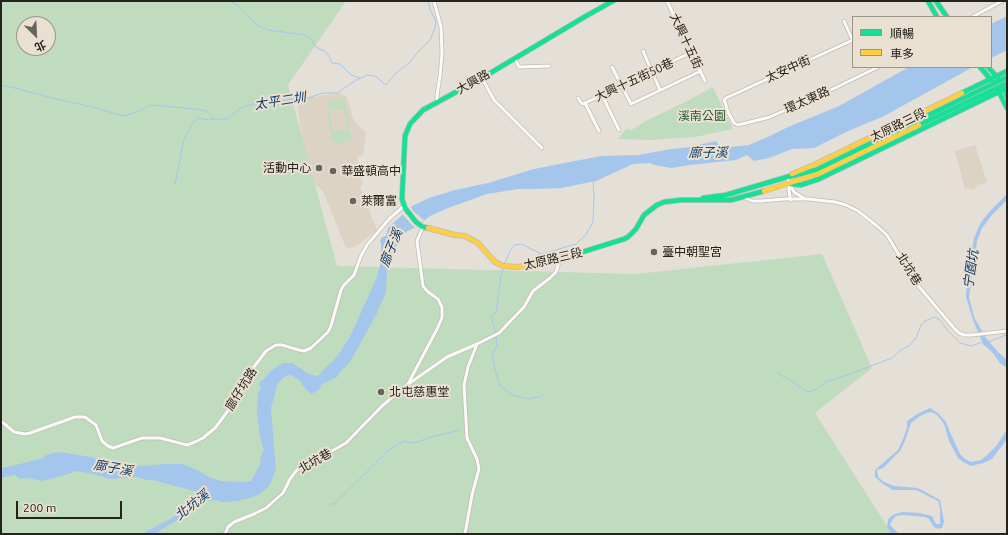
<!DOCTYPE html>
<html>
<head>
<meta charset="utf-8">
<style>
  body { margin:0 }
  #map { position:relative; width:1008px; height:535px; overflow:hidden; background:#e4dfd7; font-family:Ubuntu,"Noto Sans TC",sans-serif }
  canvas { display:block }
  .frame { position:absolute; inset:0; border:2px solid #26221d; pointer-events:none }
  .legend { position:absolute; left:852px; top:16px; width:140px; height:52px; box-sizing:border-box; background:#eae0d1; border:1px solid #9c9489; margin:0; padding:5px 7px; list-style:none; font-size:12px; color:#26221d }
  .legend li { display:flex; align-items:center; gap:8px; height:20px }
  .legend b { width:20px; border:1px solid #9c9489 }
  .north { position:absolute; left:16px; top:16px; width:40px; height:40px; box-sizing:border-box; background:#eae0d1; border:1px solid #9c9489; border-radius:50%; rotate:156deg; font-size:11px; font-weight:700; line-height:16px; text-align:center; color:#26221d }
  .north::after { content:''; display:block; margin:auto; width:14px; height:18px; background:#68645e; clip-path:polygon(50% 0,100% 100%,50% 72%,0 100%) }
  .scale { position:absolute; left:16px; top:501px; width:106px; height:18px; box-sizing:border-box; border:2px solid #26221d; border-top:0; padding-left:5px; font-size:12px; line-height:14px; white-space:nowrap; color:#26221d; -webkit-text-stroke:3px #eae0d1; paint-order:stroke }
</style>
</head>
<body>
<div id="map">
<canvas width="1008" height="535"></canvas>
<div class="frame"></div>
<ul class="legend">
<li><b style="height:5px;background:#16e098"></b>順暢</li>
<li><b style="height:5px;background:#ffcf43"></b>車多</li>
</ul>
<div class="north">北</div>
<div class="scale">200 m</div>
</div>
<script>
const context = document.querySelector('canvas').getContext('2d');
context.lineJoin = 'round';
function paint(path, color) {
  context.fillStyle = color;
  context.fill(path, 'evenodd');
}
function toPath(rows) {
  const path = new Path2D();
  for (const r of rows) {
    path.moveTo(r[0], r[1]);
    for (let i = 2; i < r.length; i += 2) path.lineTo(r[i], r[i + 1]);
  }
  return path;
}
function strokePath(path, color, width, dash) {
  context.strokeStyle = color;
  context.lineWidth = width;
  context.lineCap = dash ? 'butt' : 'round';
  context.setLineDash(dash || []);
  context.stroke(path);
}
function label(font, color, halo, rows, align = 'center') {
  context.font = font + ' Ubuntu,"Noto Sans TC",sans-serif';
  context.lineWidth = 4;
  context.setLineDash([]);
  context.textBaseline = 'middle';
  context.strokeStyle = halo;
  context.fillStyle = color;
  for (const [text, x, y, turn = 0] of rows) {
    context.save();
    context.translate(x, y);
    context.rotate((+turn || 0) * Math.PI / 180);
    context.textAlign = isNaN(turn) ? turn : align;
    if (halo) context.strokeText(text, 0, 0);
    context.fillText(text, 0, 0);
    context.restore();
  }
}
paint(toPath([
  [340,93,347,97,353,119,366,133,363,155,357,156,363,185,360,187,377,230,355,247,346,248,323,191,308,177,296,97,314,97],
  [975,145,987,182,976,186,977,188,970,190,969,188,965,189,955,151]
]), '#ddd3c4');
paint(toPath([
  [1,1,346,1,288,85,337,266,636,274,822,254,872,368,815,413,892,534,1,534],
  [24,24,48,24,48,48,24,48],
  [713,87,733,129,695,137,650,140,618,139,625,130,629,128,630,131,641,124,642,123,689,100],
  [344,97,352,142,349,142,348,139,342,144,337,144,332,139,327,115,331,109,335,107,328,108,327,101,341,99,342,105,338,106,343,107,342,98],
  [336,109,341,110,344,111,348,134,346,130,333,131,330,115,333,110]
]), '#bfdcbe');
paint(toPath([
  [1007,16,1007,50,991,58,991,24],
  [909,67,973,67,884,116,846,132,814,148,792,149,769,158,754,161,747,155,736,160,690,165,671,168,654,165,650,163,633,164,596,181,581,184,562,188,537,189,518,189,487,194,448,208,430,216,416,227,406,232,399,240,390,261,387,271,386,292,376,315,350,362,340,372,337,377,321,385,320,389,317,391,311,394,302,385,301,381,293,376,289,375,283,378,278,383,271,408,276,469,272,480,268,487,260,494,250,498,237,501,223,502,216,500,200,502,176,521,154,534,143,534,145,532,172,518,180,511,194,504,201,496,198,492,164,483,152,480,146,480,137,477,110,479,93,474,76,471,65,475,42,481,28,478,20,479,15,475,1,478,1,468,20,464,43,458,46,455,59,452,91,457,105,463,144,466,165,464,183,464,199,471,211,478,221,481,244,482,251,481,260,465,261,456,264,450,260,438,257,412,258,394,261,389,259,383,264,379,272,370,283,363,292,363,309,374,316,376,320,375,321,372,334,360,341,351,352,333,354,328,377,277,381,261,381,243,380,241,382,237,386,236,388,228,412,206,429,198,455,190,488,183,534,169,601,156,638,155,671,149,690,147,716,141,721,148,749,145,770,136,788,127,839,106],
  [1007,194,1007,200,991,216,986,223,982,228,977,241,969,297,974,317,986,338,998,352,1007,360,1007,368,1000,363,992,352,983,344,973,320,966,297,967,280,974,238,979,226,982,221,991,210],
  [930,408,938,413,946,422,950,432,960,454,965,459,971,462,981,460,986,456,997,445,1007,429,1007,439,992,459,983,463,971,466,963,462,958,458,949,441,944,424,937,415,931,412,927,413,920,416,911,423,905,441,900,451,883,468,877,470,878,477,884,482,894,486,918,488,940,500,944,522,942,528,938,529,934,527,929,519,925,517,903,515,896,516,893,519,890,525,897,532,901,534,891,534,887,527,888,520,889,518,895,514,903,512,919,513,932,516,936,524,940,524,940,508,938,501,916,490,893,490,883,484,875,477,875,470,898,450,903,439,907,428,907,421,919,413]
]), '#a4c6ed');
paint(toPath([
  [410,205,413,211,424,220,415,228,402,214]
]), '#e4dfd7');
strokePath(toPath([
  [230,1,241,8,257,25,268,30,305,35,311,39,316,47,326,52,330,58,332,63,340,64,349,73,353,76,360,78],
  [1006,61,1007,57],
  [3,85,49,97,100,109,123,116,134,113,151,105,195,109,206,111,211,116,213,119,228,119,239,109,245,106,253,104,277,103,290,99,304,99,311,97,323,93,337,93,356,80,368,75,375,76,386,85,395,74,410,62,418,52,430,40,435,28,436,21,430,9,428,1],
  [175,184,184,139,191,126,197,118,209,120,213,119],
  [504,265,510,251,515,245,522,244,531,249,542,254,576,244,585,236,593,222,594,195,593,182],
  [496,333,491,316,496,312,501,276,503,268],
  [496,336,497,345,492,355,496,374,501,387,513,395,529,399,542,396],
  [988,342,1006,335],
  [777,373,790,380,807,392,816,390,826,382,850,374,892,358,901,350,909,346,916,338,921,325,925,321,934,317,940,320,948,331,960,343,971,346,983,342],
  [330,504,334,504,389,450,404,441,414,443,434,436,449,433,459,430]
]), '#a4c6ed', 1);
const street = toPath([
  [434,1,441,27,442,54,440,76,437,95,437,102],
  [667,1,705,81],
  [972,17,1002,1],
  [844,21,853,41],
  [853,40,726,98,724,100,725,102,728,112,734,123,738,125,770,117,835,88,878,67],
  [643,51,660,90],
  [515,59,519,67,549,66],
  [612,67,631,104,701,71],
  [482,78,494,100,542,148],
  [602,95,619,130],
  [578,98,582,104,585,103,692,52],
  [585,103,599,131],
  [787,177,789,183,789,190,790,197,791,200],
  [789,183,794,192,802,197,806,199],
  [743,197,752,201,761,201,785,199,808,199,835,202,846,205,858,211,877,226,887,235,915,282,954,328,959,333,964,335,972,335,1007,331],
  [408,384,437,329,442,318,442,307,438,299,428,292,423,286,417,241,423,227],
  [1,421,14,432,25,434,30,433,75,417,85,417,96,425,102,441,108,446,113,448,142,438,160,438,187,445,195,442,203,438,215,428,236,400,241,391,247,376,266,351,276,345,282,345,299,350,304,351,311,348,328,332,331,326,341,290,344,285,354,275,361,256,367,245,390,218,404,206],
  [225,534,228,527,234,522,254,514,266,508,283,493,290,479,296,471,306,464,323,456,346,443,382,406,407,385,447,357,477,344,499,333,524,307,533,291,550,278,556,272,560,259],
  [465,534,472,495,479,469,477,459,467,438,464,385,468,367,477,344]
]);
const fast = toPath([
  [928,1,937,17],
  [936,1,947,17],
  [980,67,992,81],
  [988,67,998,78],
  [1004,87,1007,96],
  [998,90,1007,108],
  [962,93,1007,71],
  [919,125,1007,83],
  [790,184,801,185,819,179,1007,88],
  [703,198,726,195,787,177,816,170,1007,77],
  [428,228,423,227,416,222,405,208,402,199,405,136,410,124,423,110,482,78,586,16,613,1],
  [537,263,560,259,624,239,628,237,636,229,644,215,657,205,664,202,681,200,731,200,764,191]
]);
const slow = toPath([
  [792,174,814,165,962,93],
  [764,191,818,174,919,125],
  [428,228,455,235,465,236,478,243,495,262,503,266,518,267,537,263]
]);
strokePath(street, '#c0bcb6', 4.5);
strokePath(fast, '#c0bcb6', 6);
strokePath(slow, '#c0bcb6', 6);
strokePath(street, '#fbfaf9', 3);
strokePath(fast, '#16e098', 4.5);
strokePath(slow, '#ffcf43', 4.5);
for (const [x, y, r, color] of [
  [319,168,4,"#68645e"],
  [333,171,4,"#68645e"],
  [353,201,4,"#68645e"],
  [654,252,4,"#68645e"],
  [381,392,4,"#68645e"]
]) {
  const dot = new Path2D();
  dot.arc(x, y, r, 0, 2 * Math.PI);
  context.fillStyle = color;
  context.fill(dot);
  strokePath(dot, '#eae0d1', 1.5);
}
label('12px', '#26221d', '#eae0d1', [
  ["大興十五街",686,41,65],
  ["太安中街",788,69,-24],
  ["大興十五街50巷",634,80,-25],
  ["大興路",473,82,-29],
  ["環太東路",807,100,-24],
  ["太原路三段",898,125,-26],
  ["太原路三段",553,259,-13],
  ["北坑巷",909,269,58],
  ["廍仔坑路",241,389,-58],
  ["北坑巷",315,461,-30]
]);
label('12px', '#225c30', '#eae0d1', [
  ["溪南公園",702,116]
]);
label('12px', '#26221d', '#eae0d1', [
  ["活動中心",311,168,"right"],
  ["華盛頓高中",341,171],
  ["萊爾富",361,201],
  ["臺中朝聖宮",662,252],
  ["北屯慈惠堂",389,392]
], 'left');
label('italic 13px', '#113c6b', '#eae0d1', [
  ["太平二圳",280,101,-9],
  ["廍子溪",708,153],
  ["廍子溪",391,248,-68],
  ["宁園坑",971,269,-82],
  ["廍子溪",113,468,10],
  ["北坑溪",192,505,-38]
]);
</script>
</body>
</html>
